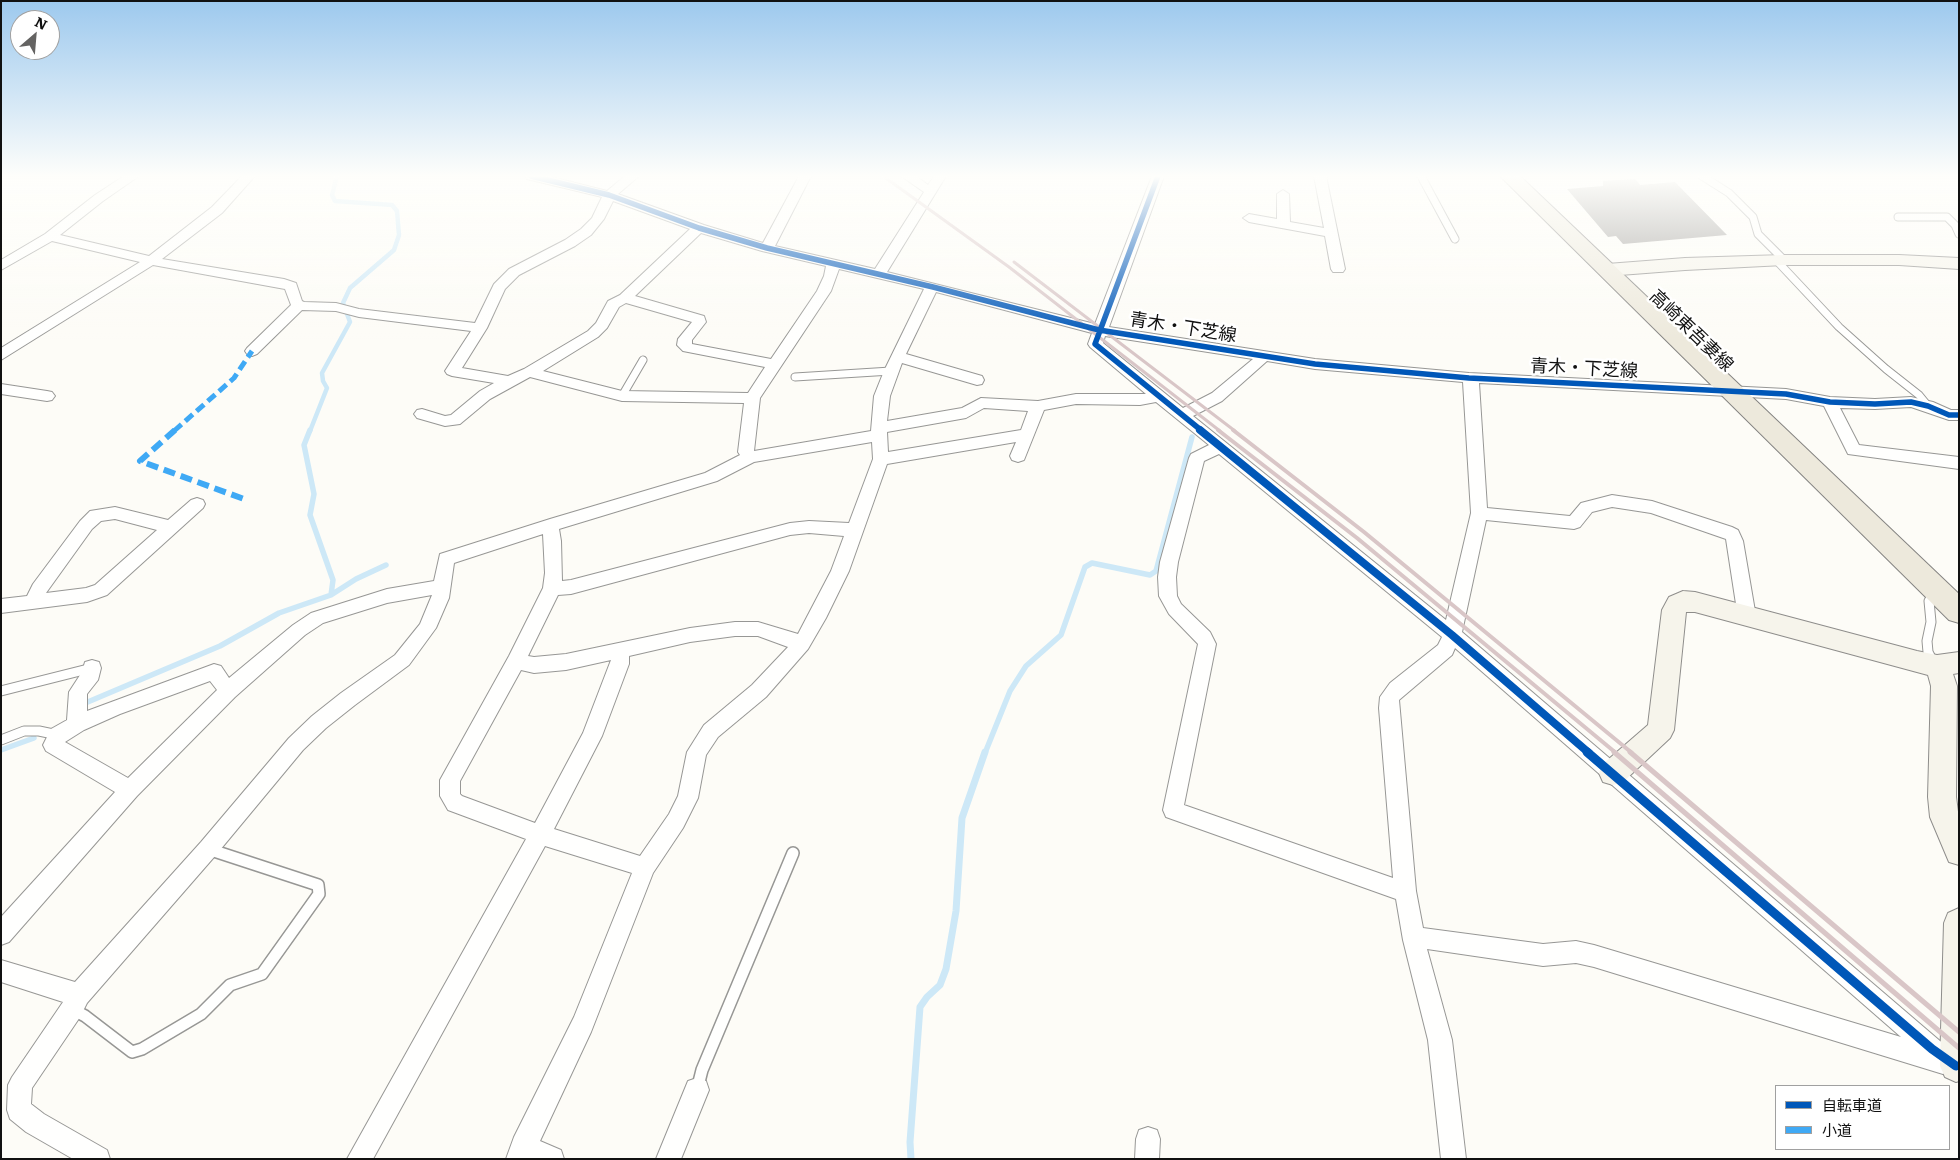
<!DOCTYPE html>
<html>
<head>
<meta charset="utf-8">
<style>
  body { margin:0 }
  #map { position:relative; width:1960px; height:1160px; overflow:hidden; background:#fdfcf7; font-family:Literata,"Noto Sans JP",serif }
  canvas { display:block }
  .frame { position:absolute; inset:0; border:2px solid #111; pointer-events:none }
  .legend { position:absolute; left:1775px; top:1085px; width:175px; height:65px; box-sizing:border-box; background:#fff; border:1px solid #a0a0a0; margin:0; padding:6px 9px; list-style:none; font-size:15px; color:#111 }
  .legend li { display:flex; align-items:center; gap:10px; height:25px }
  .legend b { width:25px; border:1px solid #a0a0a0 }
  .north { position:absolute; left:10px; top:10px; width:50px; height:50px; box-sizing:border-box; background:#fff; border:1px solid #a0a0a0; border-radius:50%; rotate:27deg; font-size:14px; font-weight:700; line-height:20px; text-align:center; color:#111 }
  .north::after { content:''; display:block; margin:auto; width:18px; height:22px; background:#646362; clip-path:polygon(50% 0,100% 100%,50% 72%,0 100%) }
</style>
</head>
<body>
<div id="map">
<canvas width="1960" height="1160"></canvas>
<div class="frame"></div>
<ul class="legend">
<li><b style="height:6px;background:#0057b8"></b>自転車道</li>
<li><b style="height:6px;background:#3fa9f5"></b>小道</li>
</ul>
<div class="north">N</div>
</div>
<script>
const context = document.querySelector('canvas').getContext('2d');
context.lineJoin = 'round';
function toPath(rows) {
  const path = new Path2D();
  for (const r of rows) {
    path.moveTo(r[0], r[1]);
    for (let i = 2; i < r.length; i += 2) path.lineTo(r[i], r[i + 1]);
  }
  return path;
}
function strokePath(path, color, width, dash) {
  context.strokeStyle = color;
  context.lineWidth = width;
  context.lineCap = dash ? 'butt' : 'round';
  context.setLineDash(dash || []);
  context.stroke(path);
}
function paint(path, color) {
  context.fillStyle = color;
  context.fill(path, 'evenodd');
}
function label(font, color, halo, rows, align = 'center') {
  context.font = font + ' Literata,"Noto Sans JP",serif';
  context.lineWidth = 5;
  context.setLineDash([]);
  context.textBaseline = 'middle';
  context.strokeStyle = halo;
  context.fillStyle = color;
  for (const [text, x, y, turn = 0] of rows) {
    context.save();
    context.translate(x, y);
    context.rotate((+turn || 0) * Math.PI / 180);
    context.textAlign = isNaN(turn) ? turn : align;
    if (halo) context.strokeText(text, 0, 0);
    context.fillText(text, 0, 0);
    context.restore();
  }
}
strokePath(toPath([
  [310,431,327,388,323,381,322,373,350,322,343,303,350,288,394,250,399,235,397,211,392,205,335,201,332,195,337,176]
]), '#cde8f7', 4.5);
strokePath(toPath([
  [310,430,304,445,314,494,310,515,333,580,331,595],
  [83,704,220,646,279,613,331,595,356,579,386,565],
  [1,750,34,738],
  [985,753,1010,691,1026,666,1061,635,1085,567,1092,563,1150,575,1156,571,1192,437]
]), '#cde8f7', 5.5);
strokePath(toPath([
  [911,1159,910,1142,920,1007,927,997,940,985,946,969,956,911,962,818,985,752]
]), '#cde8f7', 7);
paint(toPath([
  [1635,179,1640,185,1675,182,1727,235,1623,244,1616,236,1608,237,1567,189,1603,186,1603,181]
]), '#a19f9c');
const laneFar2 = toPath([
  [1421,176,1455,239],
  [1702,176,1729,193,1753,217,1758,234,1784,260],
  [1898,217,1947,217,1955,225,1959,234],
  [1777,261,1839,327,1886,369,1919,395,1928,406],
  [795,377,891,371],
  [622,396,643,360]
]);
const laneFar1 = toPath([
  [1933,662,1928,652,1927,641,1931,622,1929,601,1935,592],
  [1,691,92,668],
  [1,740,24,731,39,731,58,735]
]);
const lane = toPath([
  [72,1009,85,1016,132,1052,142,1049,201,1014,230,985,262,974,319,894,318,885,208,849],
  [697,1090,702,1070,793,853]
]);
const street = toPath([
  [124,176,139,176,103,201,60,235,149,256,212,207,242,176,255,176,222,213,162,259,284,279,296,283,302,301,304,302,336,303,359,309,475,323,494,284,509,269,565,240,581,229,592,218,602,197,527,179,525,176,548,176,607,191,625,176,639,176,618,194,704,225,763,243,799,176,811,176,775,246,875,269,924,192,901,176,916,176,928,185,934,176,946,176,887,272,1095,324,1152,176,1164,176,1109,327,1315,359,1469,373,1786,389,1830,397,1875,399,1911,397,1933,402,1951,410,1959,410,1959,420,1949,420,1911,407,1875,409,1840,408,1859,445,1959,457,1959,469,1848,454,1824,406,1786,399,1479,383,1487,508,1570,516,1581,503,1612,495,1652,501,1732,527,1738,530,1743,541,1756,617,1753,622,1747,624,1741,622,1738,617,1726,539,1651,513,1612,507,1592,512,1580,527,1574,529,1486,520,1462,632,1940,1041,1959,1054,1959,1081,1949,1078,1945,1073,1943,1074,1594,967,1576,963,1543,966,1427,949,1452,1040,1466,1159,1441,1159,1428,1040,1403,940,1396,899,1166,817,1163,810,1198,644,1169,614,1159,596,1158,577,1160,562,1189,458,1191,454,1209,445,1156,402,1140,405,1076,404,1044,410,1024,460,1018,462,1012,460,1010,456,1016,442,887,464,849,571,826,618,808,649,766,697,718,737,706,755,698,798,683,828,653,873,591,1032,540,1141,561,1150,564,1159,506,1159,514,1137,574,1017,632,873,545,846,373,1159,347,1159,526,839,448,810,440,796,440,780,509,656,543,588,545,573,543,534,454,563,449,598,436,628,409,665,355,705,326,728,303,750,215,856,87,1003,80,1017,32,1088,31,1104,44,1114,107,1150,110,1159,73,1159,26,1132,10,1119,7,1110,8,1085,12,1077,63,1002,1,982,1,960,75,982,201,842,289,738,312,716,341,693,395,655,420,624,432,595,387,603,323,623,305,635,235,697,137,796,9,942,1,945,1,917,115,792,46,751,43,745,51,729,67,720,69,692,82,672,85,662,92,660,99,662,101,668,98,680,87,694,87,711,214,664,221,666,229,678,293,625,311,613,387,589,434,581,440,554,550,519,705,473,740,455,738,452,744,403,622,401,530,377,490,399,460,424,445,426,417,418,414,414,417,410,422,409,445,416,451,415,480,391,494,383,452,376,447,374,445,371,471,331,359,317,336,311,302,310,257,354,252,356,247,354,245,351,247,348,291,305,285,289,153,265,1,360,1,348,140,262,52,241,1,270,1,260,45,234,95,195,124,176],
  [613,201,690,229,620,295,608,301,596,323,588,331,524,369,508,376,462,368,487,328,505,289,519,275,575,246,591,235,604,219,613,201],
  [701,233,762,251,826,266,824,276,817,291,771,359,692,344,692,340,706,322,704,316,635,296,701,233],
  [839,269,924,289,884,371,874,396,871,431,754,451,760,398,831,291,839,269],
  [936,292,1092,333,1088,344,1090,347,1146,394,1076,394,1038,401,981,398,962,408,887,421,890,396,902,363,977,385,982,384,984,380,982,376,906,354,936,292],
  [626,303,692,322,678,339,677,345,683,351,765,367,748,393,622,391,543,371,598,337,607,328,619,307,626,303],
  [1105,336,1253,359,1212,393,1183,408,1103,343,1105,336],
  [1267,361,1315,369,1463,382,1471,513,1446,620,1193,416,1222,401,1267,361],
  [984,408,1028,411,1021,430,888,452,887,432,966,418,984,408],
  [872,442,873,459,849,523,809,521,790,523,571,580,562,581,561,541,559,529,717,481,754,462,872,442],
  [1219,454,1442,637,1438,645,1390,683,1380,697,1379,708,1393,878,1184,805,1216,644,1210,632,1181,604,1177,596,1176,577,1178,562,1204,461,1219,454],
  [809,533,844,536,831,571,798,634,758,622,735,622,690,628,566,654,534,657,528,656,558,595,571,594,790,535,809,533],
  [735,636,758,636,788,647,752,685,704,725,687,752,678,796,669,814,640,856,554,829,602,736,629,664,629,656,690,642,735,636],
  [1455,648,1901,1037,1594,945,1576,941,1543,944,1423,928,1416,891,1399,700,1452,655,1455,648],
  [611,660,583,733,535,823,462,796,460,794,460,781,521,670,534,673,566,670,611,660],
  [210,681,217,690,128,778,65,742,84,730,120,714,210,681],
  [1314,176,1326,176,1345,269,1343,272,1333,272,1331,269,1325,236,1249,222,1243,218,1249,214,1277,219,1277,194,1283,190,1289,194,1290,222,1324,228,1314,176],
  [1,384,47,391,52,392,55,396,52,400,47,401,1,394,1,384],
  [197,498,203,500,205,504,203,508,107,595,87,602,1,613,1,599,27,596,33,584,80,521,90,511,115,507,168,520,191,500,197,498],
  [115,519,157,530,95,585,86,588,46,593,92,529,101,521,115,519],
  [697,1078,706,1081,709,1090,681,1159,656,1159,688,1081,697,1078],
  [1148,1127,1157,1130,1160,1139,1159,1159,1135,1159,1136,1139,1139,1130,1148,1127]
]);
const secondary = toPath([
  [1784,255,1899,255,1959,258,1959,269,1899,265,1784,265,1685,270,1607,276,1601,274,1598,270,1601,266,1607,264,1685,258,1784,255],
  [1683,591,1695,592,1917,651,1937,655,1959,652,1959,673,1953,674,1957,686,1956,797,1959,819,1959,865,1949,862,1930,817,1928,797,1931,686,1928,675,1695,612,1686,612,1674,730,1670,738,1623,782,1613,785,1603,782,1599,773,1603,764,1648,725,1662,610,1669,597,1683,591],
  [1959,908,1959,1081,1956,1082,1945,1077,1940,1066,1944,923,1948,913,1959,908]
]);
const primary = toPath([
  [1500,176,1520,176,1959,594,1959,623,1949,620,1500,176]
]);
strokePath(laneFar2, '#979795', 9);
strokePath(laneFar1, '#979795', 11);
strokePath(lane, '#979795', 14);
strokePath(street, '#979795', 2);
strokePath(secondary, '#8e8d8b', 2);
strokePath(primary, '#858482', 2);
strokePath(laneFar2, '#fffffe', 7);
strokePath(laneFar1, '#fffffe', 9);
strokePath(lane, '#fffffe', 11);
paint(street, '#fffffe');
paint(secondary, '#f6f4eb');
paint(primary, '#ede9dc');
strokePath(toPath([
  [883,176,1009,267,1220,431],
  [1014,262,1235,431]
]), '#d9c6c7', 3);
strokePath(toPath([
  [1218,430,1357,538,1616,753],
  [1233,430,1364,532,1632,753]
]), '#d9c6c7', 4);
strokePath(toPath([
  [1614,752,1959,1048],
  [1630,752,1959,1032]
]), '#d9c6c7', 5);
strokePath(toPath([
  [174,431,234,378,252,351]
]), '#3fa9f5', 5, [10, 5]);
strokePath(toPath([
  [175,430,140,461,244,499]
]), '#3fa9f5', 6, [12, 6]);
strokePath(toPath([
  [531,176,609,195,699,228,767,248,933,287,1099,330,1315,364,1469,378,1786,394,1830,402,1875,404,1911,402,1928,406,1949,415,1959,415],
  [1158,176,1095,344,1202,431]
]), '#0057b8', 5.5);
strokePath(toPath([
  [1200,430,1452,635,1589,753]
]), '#0057b8', 8);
strokePath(toPath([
  [1587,752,1932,1049,1956,1066]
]), '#0057b8', 9);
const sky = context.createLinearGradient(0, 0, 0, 339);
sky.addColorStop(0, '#9dc9ee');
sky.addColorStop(0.52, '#fefefb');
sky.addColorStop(1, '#fefefb00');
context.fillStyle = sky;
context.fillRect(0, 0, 1960, 339);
label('18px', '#111', '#fff', [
  ["青木・下芝線",1183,328,9],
  ["高崎東吾妻線",1691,331,44],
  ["青木・下芝線",1584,369,3]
]);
</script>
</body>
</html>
